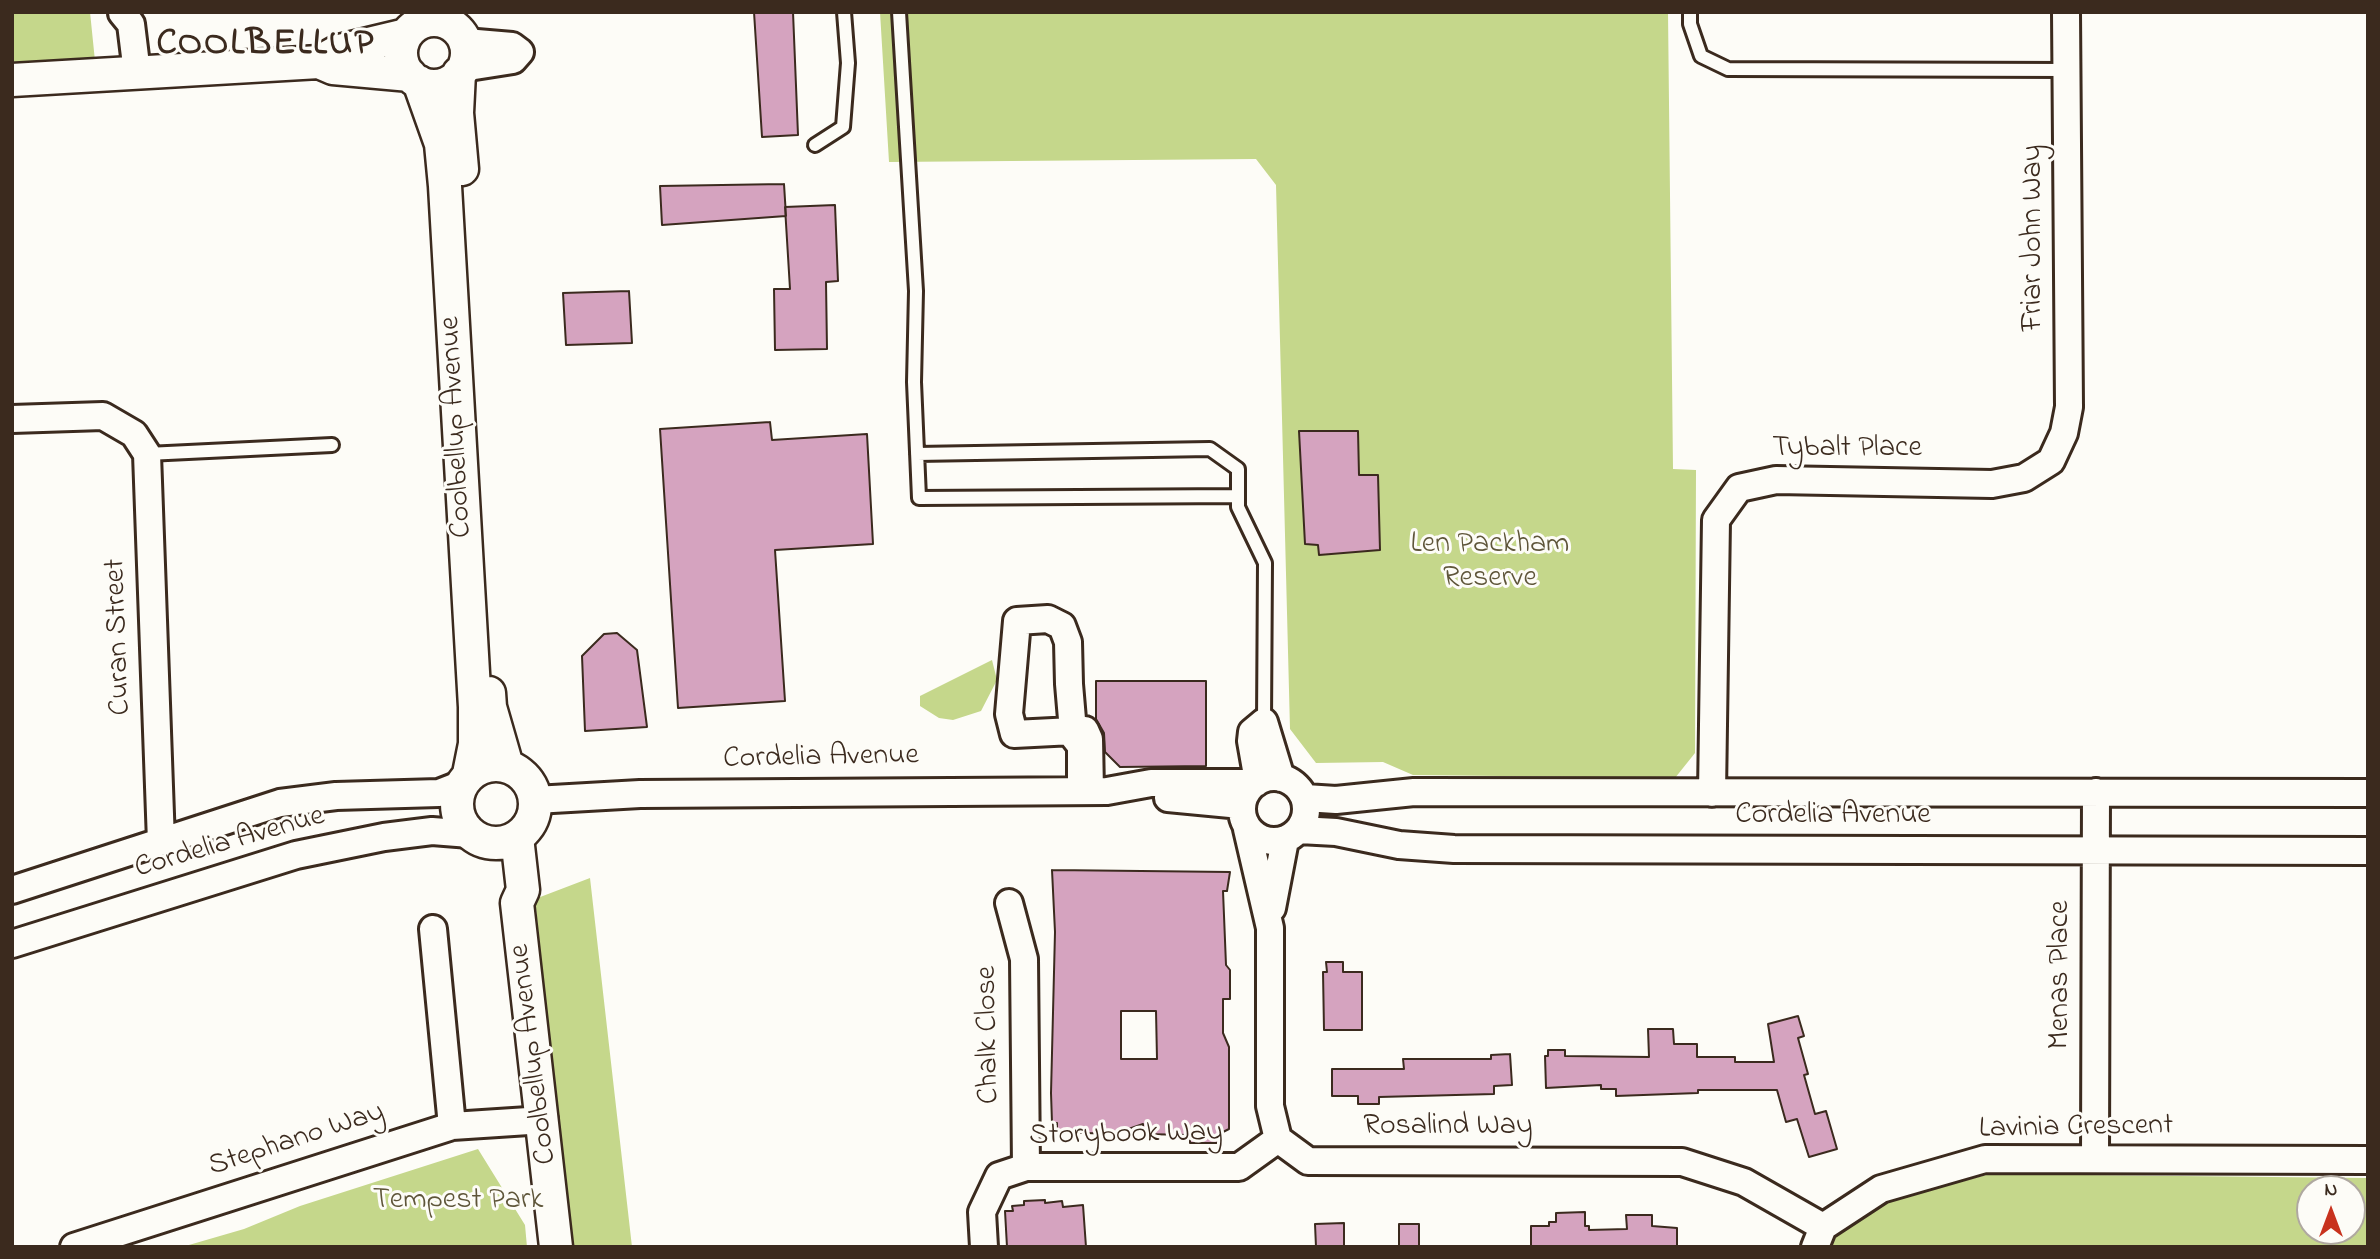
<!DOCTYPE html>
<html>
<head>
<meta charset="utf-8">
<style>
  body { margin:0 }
  #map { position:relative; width:2380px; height:1259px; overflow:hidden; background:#fdfcf7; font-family:"Indie Flower",sans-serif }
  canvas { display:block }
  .frame { position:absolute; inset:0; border:14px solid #3b2a1e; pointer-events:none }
  .north { position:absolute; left:2296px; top:1175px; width:70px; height:70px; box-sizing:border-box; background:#fdfcf7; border:2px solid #afa8a0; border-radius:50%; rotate:0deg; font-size:19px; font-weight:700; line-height:28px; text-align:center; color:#3b2a1e }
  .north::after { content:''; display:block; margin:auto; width:24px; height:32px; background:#c8321e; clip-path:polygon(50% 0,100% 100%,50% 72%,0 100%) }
</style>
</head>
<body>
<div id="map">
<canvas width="2380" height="1259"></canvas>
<div class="frame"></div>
<div class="north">N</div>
</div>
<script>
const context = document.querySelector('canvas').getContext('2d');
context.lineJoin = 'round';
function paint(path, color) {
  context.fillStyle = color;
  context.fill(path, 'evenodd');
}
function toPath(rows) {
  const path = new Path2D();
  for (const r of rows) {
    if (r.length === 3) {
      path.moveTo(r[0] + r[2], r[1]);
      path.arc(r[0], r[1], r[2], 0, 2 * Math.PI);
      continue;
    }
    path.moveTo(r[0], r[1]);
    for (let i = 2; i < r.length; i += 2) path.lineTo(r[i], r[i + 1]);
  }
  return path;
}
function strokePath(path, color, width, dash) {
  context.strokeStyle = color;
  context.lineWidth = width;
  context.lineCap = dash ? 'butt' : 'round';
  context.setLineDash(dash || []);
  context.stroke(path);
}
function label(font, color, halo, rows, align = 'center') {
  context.font = font + ' "Indie Flower",sans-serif';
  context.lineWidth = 6;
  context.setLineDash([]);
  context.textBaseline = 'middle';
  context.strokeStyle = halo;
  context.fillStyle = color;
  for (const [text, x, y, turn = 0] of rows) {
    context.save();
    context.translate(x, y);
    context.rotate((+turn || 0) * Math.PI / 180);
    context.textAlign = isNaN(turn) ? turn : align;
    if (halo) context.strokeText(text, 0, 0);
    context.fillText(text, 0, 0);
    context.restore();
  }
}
paint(toPath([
  [12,12,90,12,95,61,12,63],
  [880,12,1668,12,1673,469,1696,470,1695,753,1675,778,1413,775,1383,762,1316,763,1290,729,1276,185,1256,159,889,162],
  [992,660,997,680,981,711,953,720,939,718,920,706,920,696],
  [590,878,632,1247,570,1247,535,899],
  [478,1149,525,1225,527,1247,182,1247,244,1229,300,1206],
  [1990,1174,2368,1178,2368,1247,1826,1247,1832,1230,1889,1201],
  [2310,1189,2352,1189,2352,1231,2310,1231]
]), '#c5d78b');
const building = toPath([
  [754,12,793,12,798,135,762,137,754,12],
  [784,184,786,216,662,225,660,186,784,184],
  [835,205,838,281,826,282,827,349,775,350,774,289,790,289,785,207,835,205],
  [629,291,632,343,566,345,563,293,629,291],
  [770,422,772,440,867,434,873,544,775,550,785,701,678,708,660,429,770,422],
  [1299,431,1358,431,1359,475,1378,475,1380,550,1319,555,1318,545,1305,544,1299,431],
  [617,633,637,650,647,727,585,731,582,656,604,634,617,633],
  [1096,681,1206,681,1206,766,1120,767,1105,752,1104,733,1096,719,1096,681],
  [1052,870,1230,872,1227,891,1223,891,1226,965,1230,970,1230,999,1223,999,1223,1033,1229,1047,1229,1129,1223,1132,1217,1143,1190,1143,1190,1135,1143,1134,1143,1124,1114,1134,1057,1132,1057,1123,1052,1123,1051,1093,1055,932,1052,870],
  [1121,1011,1156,1011,1157,1059,1121,1059,1121,1011],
  [1326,962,1343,962,1343,972,1362,972,1362,1030,1324,1030,1323,972,1327,972,1326,962],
  [1798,1016,1804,1036,1798,1038,1808,1074,1804,1075,1815,1114,1826,1111,1837,1149,1809,1157,1797,1119,1786,1122,1777,1090,1698,1090,1698,1093,1616,1096,1616,1089,1601,1089,1601,1085,1546,1088,1545,1056,1548,1056,1548,1050,1565,1050,1565,1056,1649,1057,1648,1029,1673,1029,1674,1044,1697,1044,1697,1057,1735,1057,1735,1062,1774,1062,1768,1024,1798,1016],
  [1510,1054,1512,1085,1494,1086,1494,1094,1379,1097,1379,1104,1358,1104,1358,1096,1332,1096,1332,1069,1404,1069,1403,1059,1491,1059,1491,1055,1510,1054],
  [1045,1200,1045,1203,1062,1201,1063,1207,1083,1205,1086,1247,1007,1247,1005,1211,1013,1211,1012,1206,1024,1205,1024,1201,1045,1200],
  [1585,1212,1585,1226,1589,1226,1589,1230,1627,1229,1626,1215,1652,1215,1652,1226,1677,1228,1677,1247,1531,1247,1531,1226,1549,1226,1549,1222,1556,1222,1556,1213,1585,1212],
  [1344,1223,1344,1247,1316,1247,1315,1224,1344,1223],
  [1399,1224,1419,1224,1419,1247,1399,1247,1399,1224]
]);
paint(building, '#d5a3bf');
strokePath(building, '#3b2a1e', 2);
const service = toPath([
  [899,12,916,291,914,382,919,498,1238,496],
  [1690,12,1690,24,1701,56,1728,69,2067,70],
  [815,145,843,127,848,63,844,12],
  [147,454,332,445],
  [917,454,1210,449,1238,469,1238,507,1265,563,1264,722]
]);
const minor = toPath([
  [122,13,131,24,137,73],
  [462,68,513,60,520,52,512,46,465,42],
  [12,419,103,416,134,434,147,454,161,842],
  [1274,809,32],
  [1258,781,1251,741,1252,732,1264,722,1281,778],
  [1081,791,1081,746,1074,737,1073,731,1069,684,1068,642,1062,626,1048,619,1017,621,1009,714,1014,734,1073,731,1085,730,1089,739,1090,791],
  [1712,793,1716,520,1739,488,1776,480,1992,484,2024,478,2051,461,2064,433,2069,407,2066,12],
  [1168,798,1241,805],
  [1305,798,1336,800,1414,792,2368,793],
  [535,800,640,794,1107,791,1151,783,1256,783],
  [1247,829,1270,928,1270,1106,1278,1139,1308,1161,1682,1162,1744,1182,1823,1227],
  [1299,830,1336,832,1399,845,1454,849,2368,851],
  [12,890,280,803,336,796,439,793,462,784],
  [1009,903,1024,959,1026,1167],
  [1272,908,1285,840],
  [433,929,452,1126],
  [12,944,296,855,384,837,432,831,470,834],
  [2095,1158,2096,792],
  [74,1247,452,1126,544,1120],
  [984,1247,982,1212,999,1176,1026,1167,1239,1167,1278,1139],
  [1815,1247,1823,1227,1881,1189,1985,1159,2368,1160]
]);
const tertiary = toPath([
  [434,53,33],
  [319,62,339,51,406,35],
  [459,73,457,113,462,169],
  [12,80,319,62,333,68,410,75],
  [419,82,441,144,445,186,475,707,475,744,469,774],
  [489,693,490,707,507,766],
  [496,804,39],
  [517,837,523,890,517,903,556,1247]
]);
strokePath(service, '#3b2a1e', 18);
strokePath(minor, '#3b2a1e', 32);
strokePath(tertiary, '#3b2a1e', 37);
strokePath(service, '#fdfcf7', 12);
strokePath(minor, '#fdfcf7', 26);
strokePath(tertiary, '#fdfcf7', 32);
label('30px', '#3b2a1e', '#fdfcf7', [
  ["Friar John Way",2035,238,-90],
  ["Coolbellup Avenue",458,427,-93],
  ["Tybalt Place",1847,450],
  ["Curan Street",120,637,-92],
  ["Cordelia Avenue",821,759,-1],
  ["Cordelia Avenue",1833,817],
  ["Cordelia Avenue",230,844,-16],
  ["Menas Place",2062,975,-90],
  ["Chalk Close",990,1035,-91],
  ["Coolbellup Avenue",535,1054,-97],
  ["Rosalind Way",1448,1128],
  ["Lavinia Crescent",2076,1129,-1],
  ["Storybook Way",1126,1136,-1],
  ["Stephano Way",297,1141,-18]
]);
label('30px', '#5e5539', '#fdfcf7', [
  ["Len Packham",1490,546],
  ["Reserve",1490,580],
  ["Tempest Park",458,1202]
]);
context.letterSpacing = '2px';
label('bold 37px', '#3b2a1e', '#fdfcf7', [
  ["COOLBELLUP",266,47]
]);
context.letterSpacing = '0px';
</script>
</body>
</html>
